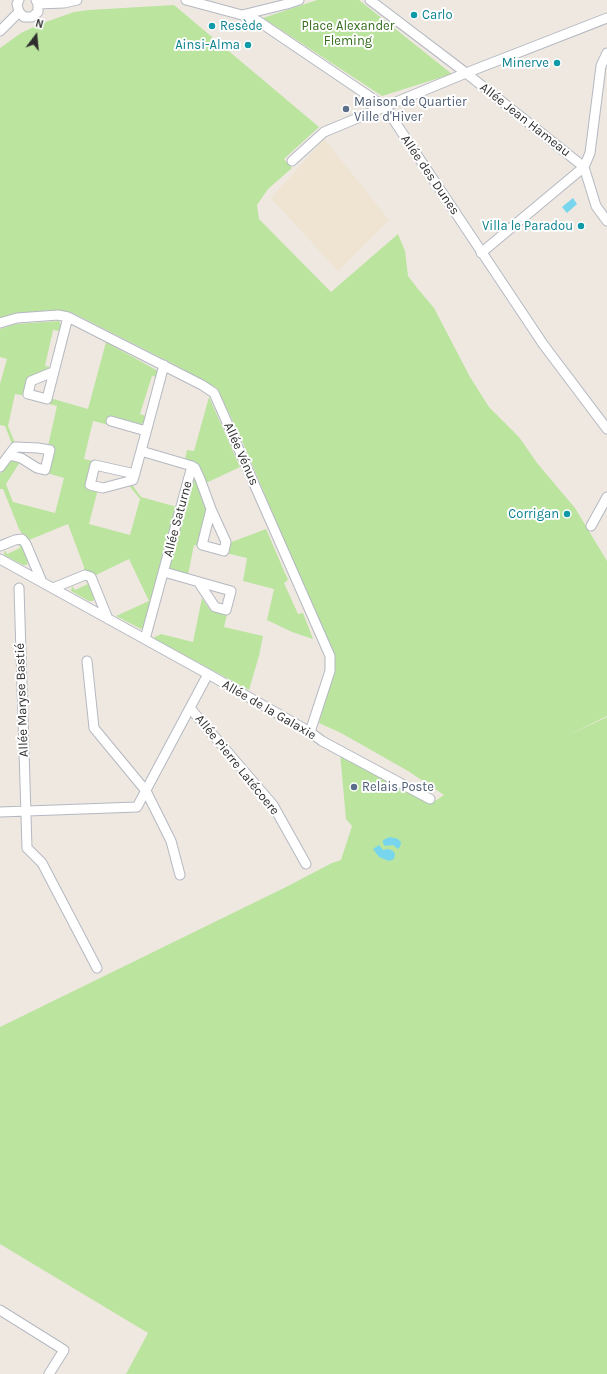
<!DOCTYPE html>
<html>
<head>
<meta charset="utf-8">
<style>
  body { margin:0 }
  #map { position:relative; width:607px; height:1374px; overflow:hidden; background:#efe8e1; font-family:Karla,sans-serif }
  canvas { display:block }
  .north { position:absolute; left:16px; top:16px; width:40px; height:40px; -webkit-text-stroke:3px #fff; paint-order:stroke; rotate:16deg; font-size:11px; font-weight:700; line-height:16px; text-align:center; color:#2e2e2e }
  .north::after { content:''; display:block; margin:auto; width:14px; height:18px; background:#2e2e2e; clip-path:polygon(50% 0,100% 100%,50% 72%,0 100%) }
</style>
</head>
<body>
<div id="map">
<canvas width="607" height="1374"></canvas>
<div class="north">N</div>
</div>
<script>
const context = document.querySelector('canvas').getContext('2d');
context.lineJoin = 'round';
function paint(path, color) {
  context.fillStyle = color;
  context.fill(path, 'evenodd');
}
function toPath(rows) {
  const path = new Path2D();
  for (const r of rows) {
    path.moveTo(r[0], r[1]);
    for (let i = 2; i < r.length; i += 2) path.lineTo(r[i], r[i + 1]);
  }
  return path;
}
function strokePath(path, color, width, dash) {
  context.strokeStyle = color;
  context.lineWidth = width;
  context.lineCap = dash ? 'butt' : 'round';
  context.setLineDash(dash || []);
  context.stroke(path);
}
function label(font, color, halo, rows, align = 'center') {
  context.font = font + ' Karla,sans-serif';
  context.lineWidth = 4;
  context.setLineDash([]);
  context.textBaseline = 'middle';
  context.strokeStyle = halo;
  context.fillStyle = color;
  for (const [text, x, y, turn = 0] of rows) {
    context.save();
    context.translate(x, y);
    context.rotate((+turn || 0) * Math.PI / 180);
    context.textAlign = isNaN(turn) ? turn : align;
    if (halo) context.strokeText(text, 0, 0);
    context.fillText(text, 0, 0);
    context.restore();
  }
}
paint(toPath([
  [324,139,389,220,338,271,271,198]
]), '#efe4d1');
paint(toPath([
  [317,0,359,0,452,74,382,96,263,18],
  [174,5,319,127,284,159,292,168,268,189,257,205,259,219,331,292,398,234,405,251,408,276,418,289,434,308,470,377,489,407,519,437,537,463,575,508,607,561,607,716,564,737,607,717,607,1374,126,1374,148,1333,0,1244,0,1027,286,887,332,863,341,860,352,826,346,819,340,753,432,803,444,795,408,771,341,733,319,723,333,672,329,646,240,436,217,388,179,367,73,313,56,310,16,313,0,318,0,48,21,33,40,24,74,12,89,10],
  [59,321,61,325,60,331,53,330,45,366,50,367,49,371,29,378,26,396,15,394,8,426,15,443,12,444,5,426,0,425,0,384,7,359,0,357,0,329,16,324],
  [106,342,158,371,157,377,152,376,140,414,146,416,143,423,141,424,112,416,109,425,93,421,84,459,93,461,87,486,98,489,89,524,130,535,140,499,127,483,130,482,141,497,177,507,144,627,141,629,116,616,149,601,129,559,96,575,84,571,84,567,68,524,29,540,24,537,19,529,3,489,0,489,0,474,10,462,14,459,20,462,6,484,13,502,55,513,64,478,47,473,48,446,57,406,49,404,50,398,88,409],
  [209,397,240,467,206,483,199,466,191,461,185,459,187,450,194,451],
  [194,479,196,480,206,510,198,544,199,546,194,545,188,575,169,569],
  [266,529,288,580,284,583,298,614,303,613,313,639,292,632,267,620,274,589,243,581,247,558,226,553,229,543],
  [19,544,22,545,28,560,27,565,23,565,6,556,4,554,5,550,7,554,20,548],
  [86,581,89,581,95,597,93,601,89,601,71,591,72,586,75,590,88,584],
  [202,598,210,610,227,615,224,627,263,636,259,656,249,690,153,638,161,634,193,642]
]), '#bbe49f');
paint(toPath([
  [573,198,577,204,567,213,562,207],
  [390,837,398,839,401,842,400,847,398,849,393,845,385,846,383,843,383,840],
  [379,845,383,850,388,849,393,851,395,854,394,859,389,861,379,857,373,849]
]), '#77d6ee');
const minor = toPath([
  [19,0,17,4,19,12,24,17,32,17,38,12,38,4,36,0],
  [186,0,242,15,258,21,385,107,543,344,607,429],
  [370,0,466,73,584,167],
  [38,4,64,3,77,0],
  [242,15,287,4,299,0],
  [0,31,19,12],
  [607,53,601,66,590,153,584,167,596,206,607,221],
  [292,161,324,132,466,73,607,18],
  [481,253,584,167],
  [0,323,17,318,58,315,68,317,202,385,214,393,330,656,330,671,310,732],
  [53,372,31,381,28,394,47,399,68,317],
  [111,421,146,431],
  [192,466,195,468,200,479,211,509,226,542,224,551,202,545,211,509],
  [0,467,15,447,38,448,50,450,45,470,37,468,21,458,9,455],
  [135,474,95,465,90,485,103,488,133,480,141,451],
  [591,526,607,497],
  [0,546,15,540,22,539,26,544,42,582],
  [0,559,208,674,310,732,322,741,430,799],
  [164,572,231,591,226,610,215,607,199,583],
  [19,588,27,848,42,863,97,968],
  [53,588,85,575,91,577,108,619],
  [145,639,192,466,141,451,164,365],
  [87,661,94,728,146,791,171,841,180,875],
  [190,708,273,805,306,864],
  [0,812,137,807,208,674],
  [0,1310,64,1350,49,1374]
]);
strokePath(minor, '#b4b8c1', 11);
strokePath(minor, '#fff', 9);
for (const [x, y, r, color] of [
  [414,15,4,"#0f9aa8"],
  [212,26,4,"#0f9aa8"],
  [248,45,4,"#0f9aa8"],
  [557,63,4,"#0f9aa8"],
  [346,109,4,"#5c6f8a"],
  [581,226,4,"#0f9aa8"],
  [567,514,4,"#0f9aa8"],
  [354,787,4,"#5c6f8a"]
]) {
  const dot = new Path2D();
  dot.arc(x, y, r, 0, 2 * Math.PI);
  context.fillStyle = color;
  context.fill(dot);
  strokePath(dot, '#fff', 1.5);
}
label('13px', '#0d838f', '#fff', [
  ["Carlo",422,15,"left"],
  ["Resède",220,26,"left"],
  ["Ainsi-Alma",240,45],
  ["Minerve",549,63],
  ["Villa le Paradou",573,226],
  ["Corrigan",559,514]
], 'right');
label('13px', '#326c1c', '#fff', [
  ["Place Alexander",348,26],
  ["Fleming",348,41]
]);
label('13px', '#4e5e75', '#fff', [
  ["Maison de Quartier",354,102],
  ["Ville d'Hiver",354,117],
  ["Relais Poste",362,787]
], 'left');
label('13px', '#2e2e2e', '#fff', [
  ["Allée Jean Hameau",525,120,38],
  ["Allée des Dunes",430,175,56],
  ["Allée Vénus",241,454,66],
  ["Allée Saturne",178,519,-75],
  ["Allée Maryse Bastié",22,700,-92],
  ["Allée de la Galaxie",269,710,30],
  ["Allée Pierre Latécoere",237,765,51]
]);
</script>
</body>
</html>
